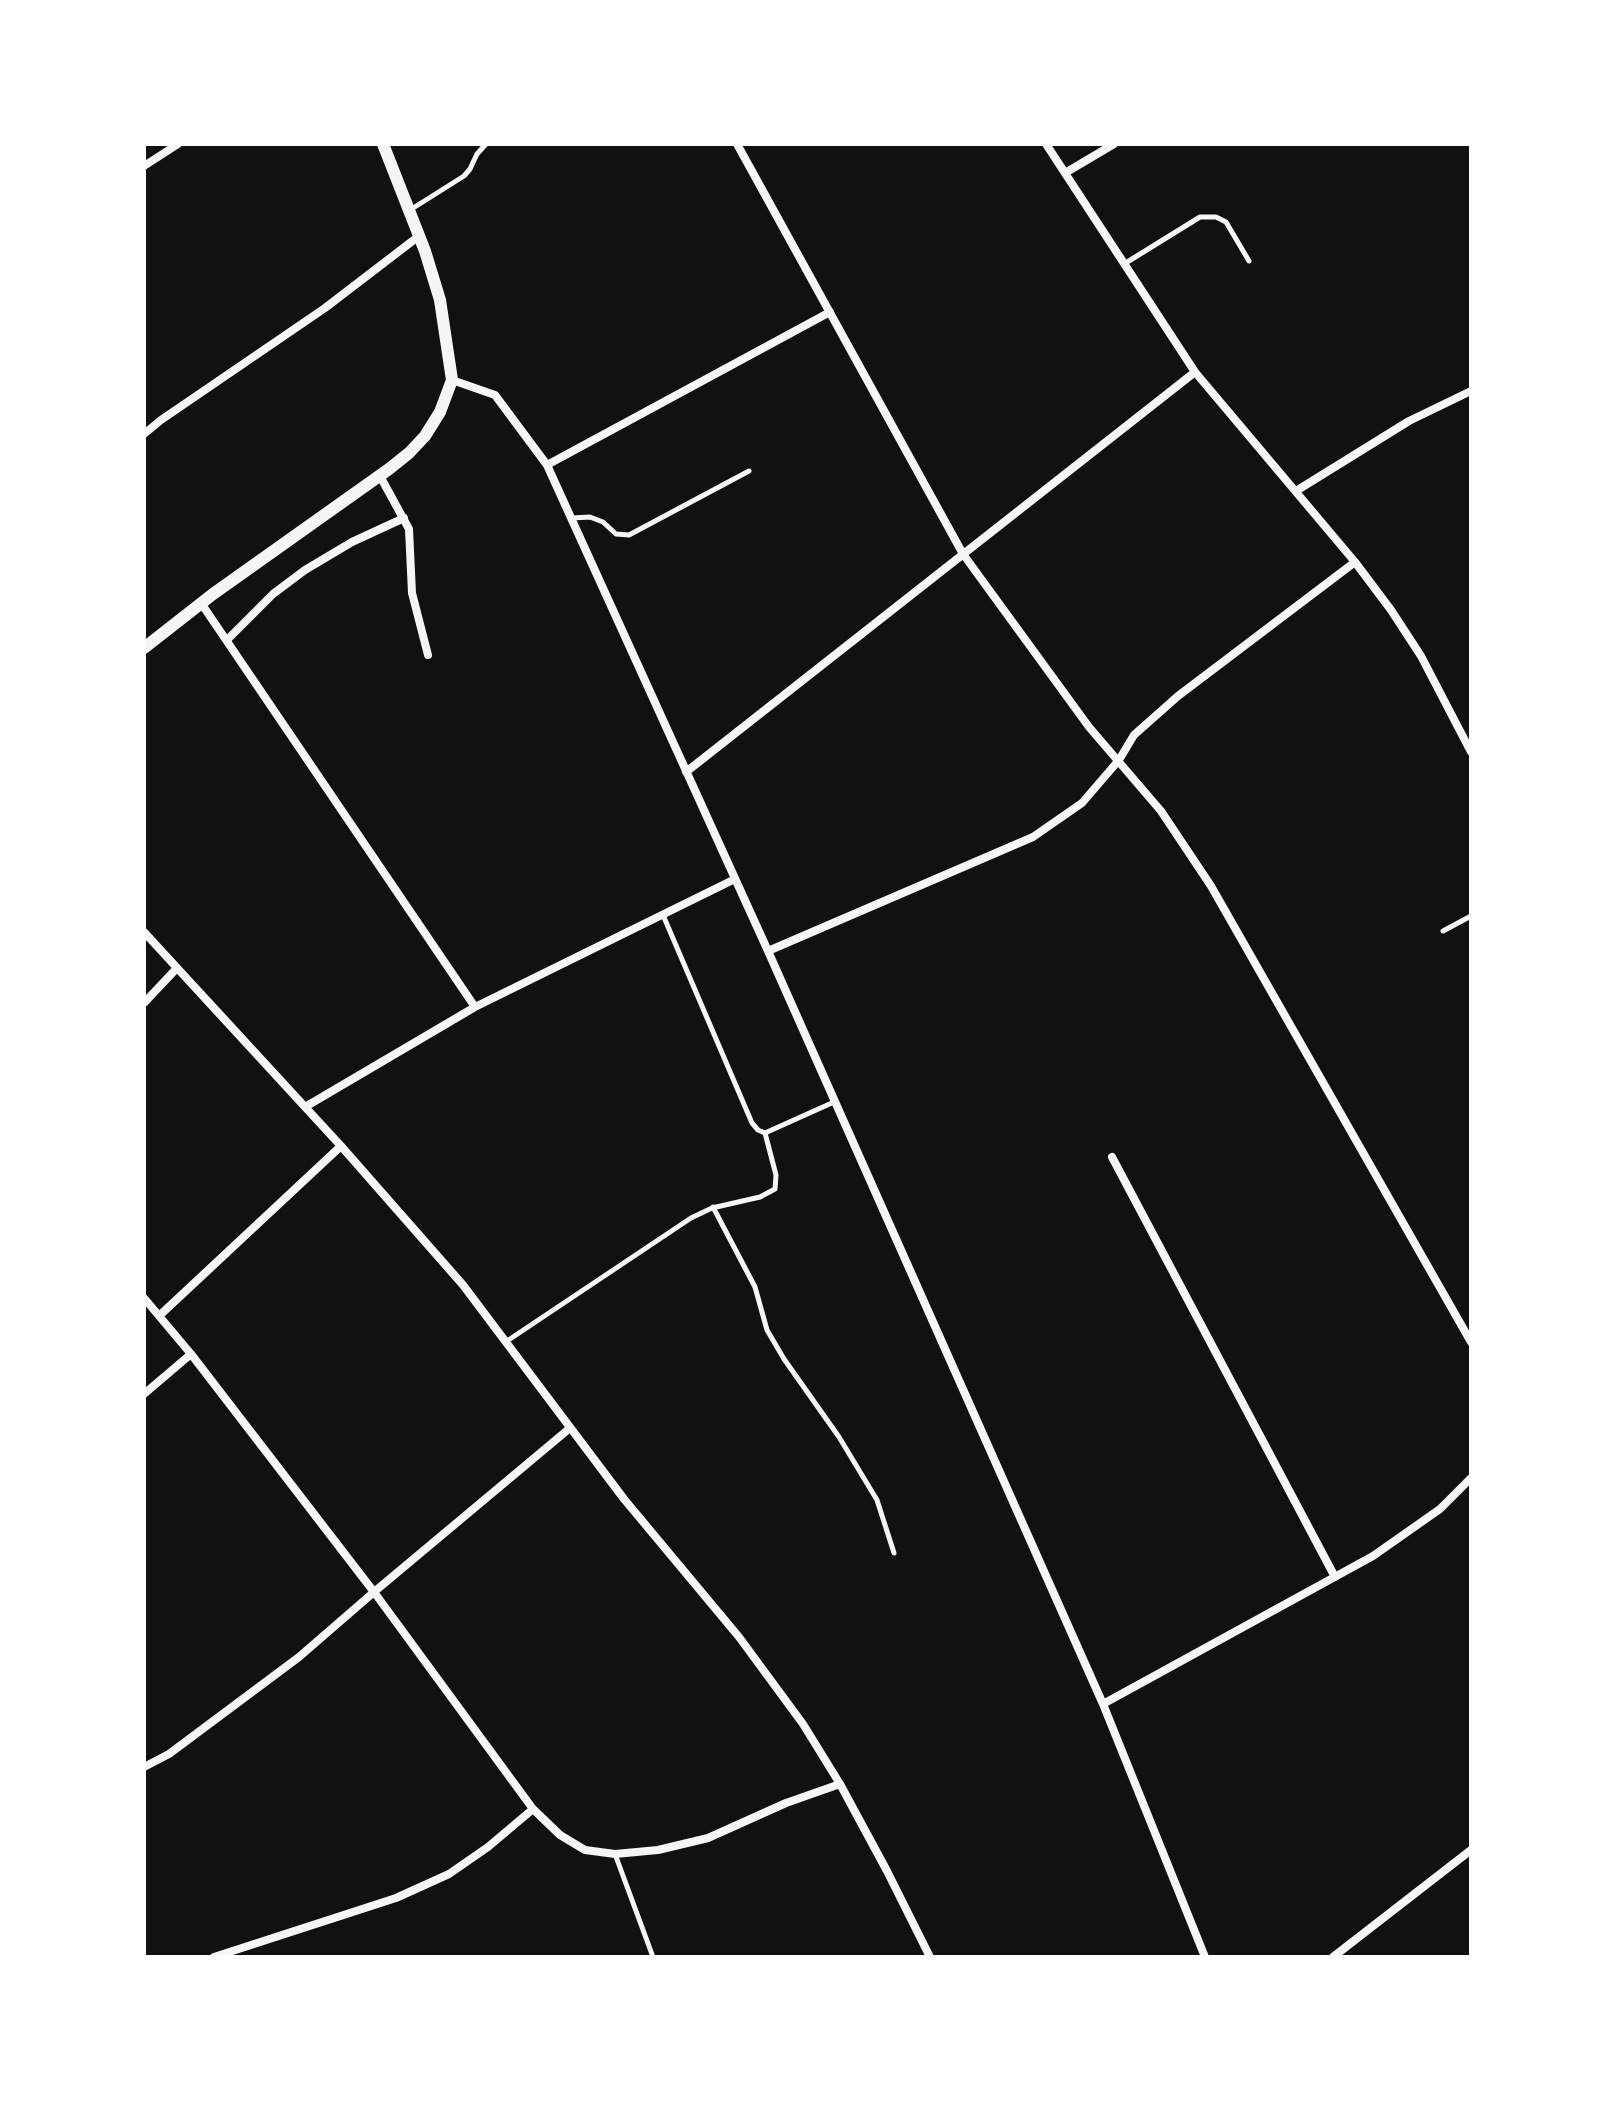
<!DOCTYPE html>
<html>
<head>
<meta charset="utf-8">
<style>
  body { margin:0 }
  #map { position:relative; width:1615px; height:2101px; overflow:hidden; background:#111; font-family:"Fira Sans",sans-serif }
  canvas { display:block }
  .frame { position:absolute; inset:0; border:146px solid #fff; pointer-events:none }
</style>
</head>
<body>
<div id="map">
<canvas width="1615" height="2101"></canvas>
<div class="frame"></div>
</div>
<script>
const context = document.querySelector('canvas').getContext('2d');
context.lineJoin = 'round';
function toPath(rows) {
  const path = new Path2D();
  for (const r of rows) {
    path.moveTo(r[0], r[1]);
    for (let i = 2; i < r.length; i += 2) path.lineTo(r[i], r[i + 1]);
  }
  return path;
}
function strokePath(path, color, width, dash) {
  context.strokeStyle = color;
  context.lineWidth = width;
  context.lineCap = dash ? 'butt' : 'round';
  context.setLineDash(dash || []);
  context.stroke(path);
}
strokePath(toPath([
  [410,210,464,176,470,169,477,154,486,144],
  [1124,264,1200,217,1216,217,1226,222,1249,261],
  [572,518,590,517,603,522,616,534,629,535,749,471],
  [663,915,752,1123,758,1130,765,1133,834,1102],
  [1443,931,1471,916],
  [713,1207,755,1287,767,1330,784,1359,839,1437,877,1500,894,1553],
  [507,1341,691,1218,712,1208,760,1197,775,1189,776,1175,765,1133],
  [615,1854,653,1957]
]), '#f5f5f5', 5);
strokePath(toPath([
  [737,144,963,554,1089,727,1161,811,1211,886,1471,1342],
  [1046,144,1195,372,1355,562,1391,610,1421,656,1471,752],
  [144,166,178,144],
  [1065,173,1114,144],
  [452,380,495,395,547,465,768,951,1103,1704,1205,1957],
  [144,434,161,420,325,308,419,236],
  [547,465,830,312],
  [380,476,409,529,412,593,428,655],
  [1296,491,1409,421,1471,391],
  [201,603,475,1007],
  [227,640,273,594,305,570,352,542,404,518],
  [686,772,1195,372],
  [144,932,341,1146,463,1285,624,1499,739,1637,803,1724,840,1784,887,1871,930,1957],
  [768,951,1033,837,1082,803,1119,760,1134,735,1178,696,1355,562],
  [144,1003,177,968],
  [305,1107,475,1007,735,879],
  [1112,1157,1335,1577],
  [144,1298,191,1354,374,1592,533,1809,560,1835,585,1850,615,1854,658,1850,708,1838,786,1803,840,1784],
  [159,1316,341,1146],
  [144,1394,191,1354],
  [1103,1704,1373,1556,1440,1509,1471,1478],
  [144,1767,169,1754,299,1657,374,1592,570,1428],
  [214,1957,396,1898,449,1874,488,1847,533,1809],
  [1333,1957,1471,1850]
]), '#f5f5f5', 8);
strokePath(toPath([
  [144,648,213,594,389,469,409,453,425,436,440,412,452,380,440,300,425,251,383,144]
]), '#f5f5f5', 12);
</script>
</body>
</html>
